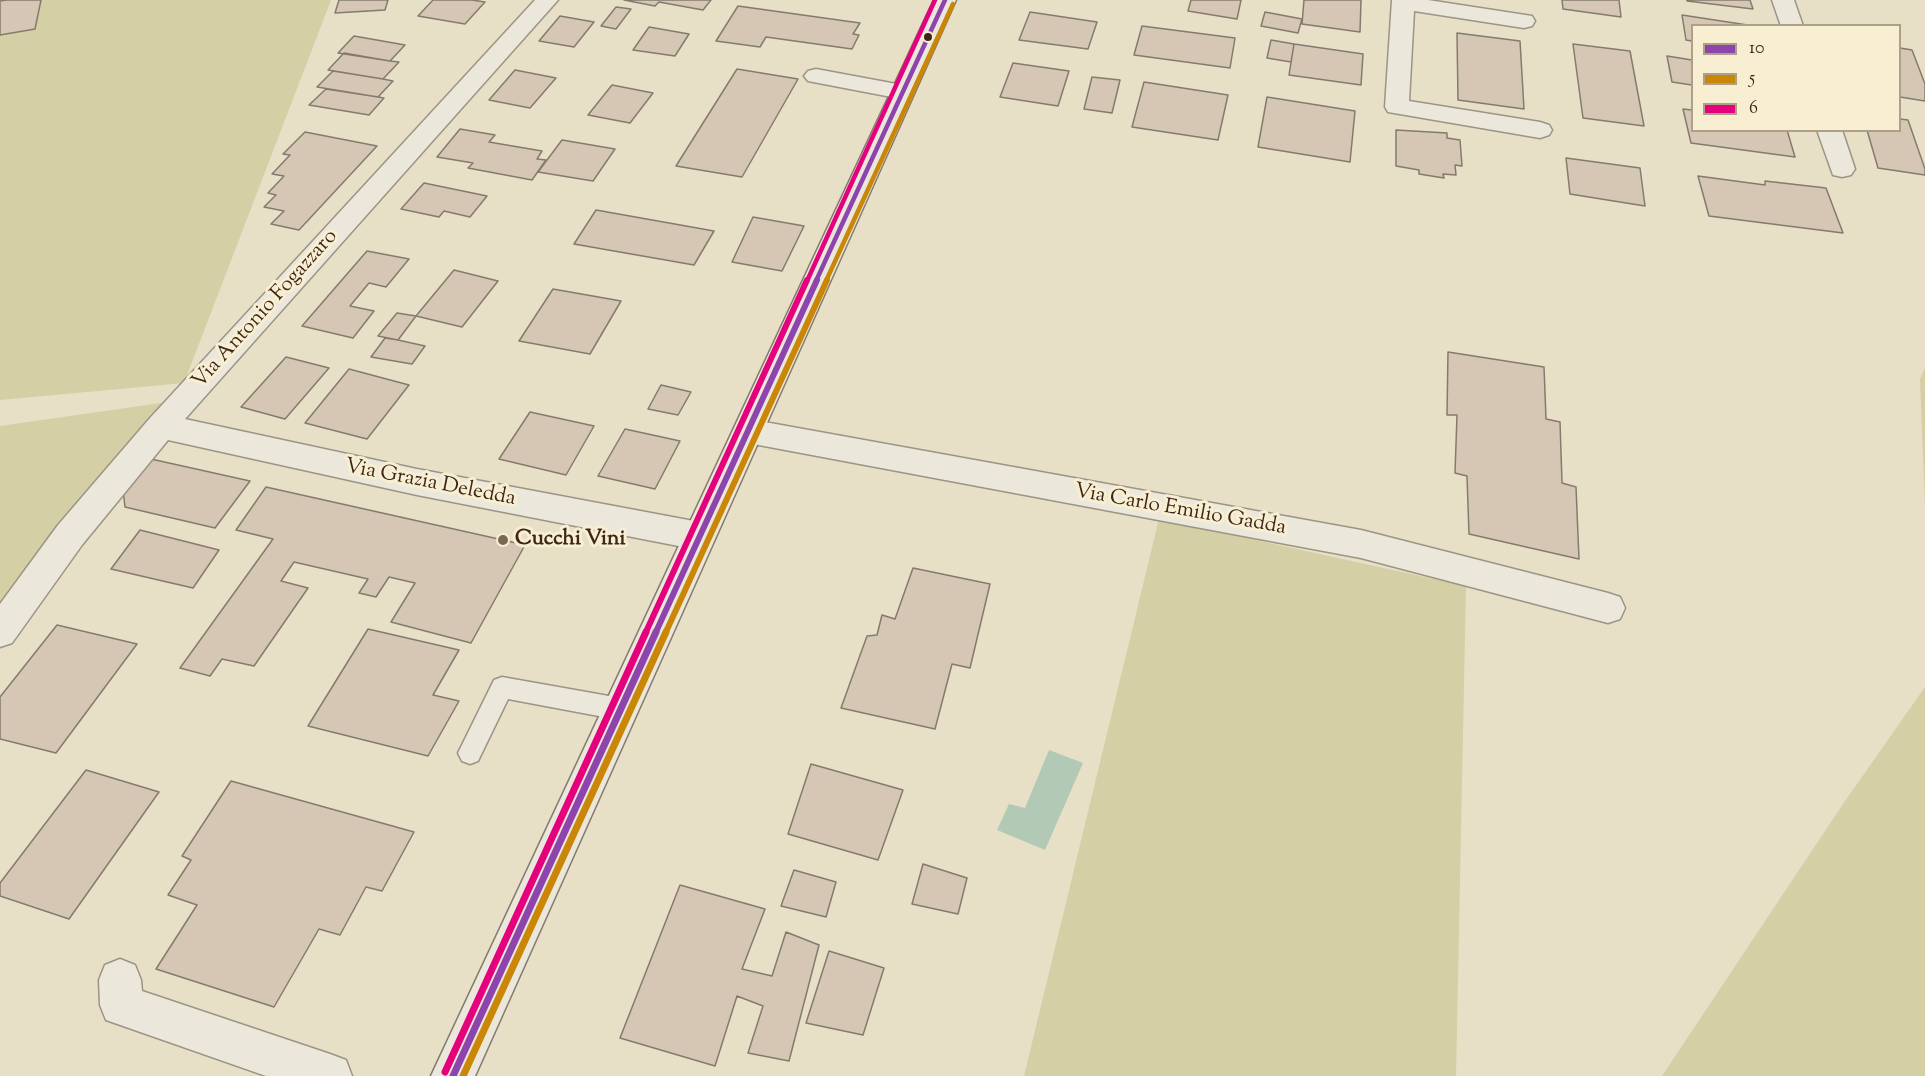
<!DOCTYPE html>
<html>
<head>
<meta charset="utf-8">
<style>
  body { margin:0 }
  #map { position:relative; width:1925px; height:1076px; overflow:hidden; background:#e7dfc6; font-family:"Sorts Mill Goudy",serif }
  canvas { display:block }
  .legend { position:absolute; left:1691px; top:24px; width:210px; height:108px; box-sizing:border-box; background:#f8efd2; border:2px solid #ae9f89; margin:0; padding:8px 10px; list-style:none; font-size:18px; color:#3e261b }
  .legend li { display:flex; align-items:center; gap:12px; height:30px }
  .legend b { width:30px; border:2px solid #ae9f89 }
</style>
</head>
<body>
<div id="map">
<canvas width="1925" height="1076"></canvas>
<ul class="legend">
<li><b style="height:8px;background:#8e44ad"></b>10</li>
<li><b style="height:8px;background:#c98607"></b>5</li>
<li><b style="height:8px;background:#e5007d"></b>6</li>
</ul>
</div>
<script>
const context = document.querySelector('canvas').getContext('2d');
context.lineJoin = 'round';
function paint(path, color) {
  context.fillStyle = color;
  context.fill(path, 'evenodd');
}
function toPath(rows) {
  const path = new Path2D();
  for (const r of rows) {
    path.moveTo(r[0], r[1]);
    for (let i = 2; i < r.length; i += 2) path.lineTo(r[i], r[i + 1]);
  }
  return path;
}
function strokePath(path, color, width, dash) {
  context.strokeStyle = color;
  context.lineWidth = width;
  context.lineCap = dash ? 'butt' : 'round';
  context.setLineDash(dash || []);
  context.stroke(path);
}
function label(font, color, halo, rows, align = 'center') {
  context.font = font + ' "Sorts Mill Goudy",serif';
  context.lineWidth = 6;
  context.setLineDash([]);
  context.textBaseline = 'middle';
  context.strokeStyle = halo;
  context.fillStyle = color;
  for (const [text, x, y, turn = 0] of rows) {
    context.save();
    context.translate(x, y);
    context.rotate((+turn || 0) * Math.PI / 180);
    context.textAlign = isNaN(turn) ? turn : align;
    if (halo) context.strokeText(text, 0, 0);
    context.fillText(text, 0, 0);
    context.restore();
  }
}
paint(toPath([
  [0,0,331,0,184,383,0,400],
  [1925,368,1925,506,1920,379],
  [161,403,177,408,0,632,0,426],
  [1159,519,1466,586,1456,1076,1024,1076],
  [1925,687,1925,1076,1662,1076,1843,804]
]), '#d4cfa5');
paint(toPath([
  [1049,750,1083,763,1045,850,997,830,1009,804,1025,808]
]), '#b2c9b6');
const building = toPath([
  [7,0,41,0,35,29,0,35,0,1,7,0],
  [339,0,388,0,385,10,335,13,339,0],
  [433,0,472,0,485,2,465,24,418,16,433,0],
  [624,0,711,0,703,10,659,2,655,6,624,0],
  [1191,0,1241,0,1237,19,1188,11,1191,0],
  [1304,0,1361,0,1360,32,1302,24,1304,0],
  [1562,0,1619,0,1621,17,1563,9,1562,0],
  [1687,0,1750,0,1753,9,1687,1,1687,0],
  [738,6,860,23,853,34,859,35,852,49,766,37,760,47,716,41,738,6],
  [616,7,631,9,616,29,601,26,616,7],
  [1030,12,1097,22,1088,49,1019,40,1030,12],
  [1265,12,1302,19,1298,33,1261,26,1265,12],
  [1682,15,1754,26,1692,26,1692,41,1686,40,1682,15],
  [560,16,594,22,574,47,539,41,560,16],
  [1142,26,1235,38,1230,68,1134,55,1142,26],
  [649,27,689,34,675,56,633,50,649,27],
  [1457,33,1520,41,1524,109,1458,100,1457,33],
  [354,36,405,45,390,61,338,53,354,36],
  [1271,40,1294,44,1291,62,1267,58,1271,40],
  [1294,44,1363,54,1361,85,1289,75,1294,44],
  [1573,44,1630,51,1644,126,1583,118,1573,44],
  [1900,48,1912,50,1925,84,1925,101,1900,97,1900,48],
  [344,53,390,61,399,62,383,79,328,70,344,53],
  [1667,56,1692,60,1692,85,1672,82,1667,56],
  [1013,63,1069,71,1058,106,1000,97,1013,63],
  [737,69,798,79,742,177,676,166,737,69],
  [515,70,556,78,530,108,489,100,515,70],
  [333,71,383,79,393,81,378,97,317,87,333,71],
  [1092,77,1120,80,1112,113,1084,109,1092,77],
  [1144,82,1228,95,1218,140,1132,127,1144,82],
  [612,85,653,93,630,123,588,115,612,85],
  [326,89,378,97,384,98,369,115,309,105,326,89],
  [1267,97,1355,111,1350,162,1258,147,1267,97],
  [1683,109,1692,110,1692,130,1787,130,1795,157,1691,143,1683,109],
  [1900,119,1908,120,1925,169,1925,175,1878,168,1867,130,1900,130,1900,119],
  [460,129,495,135,489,142,542,151,537,159,546,160,532,180,468,168,473,163,437,157,460,129],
  [1396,130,1447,133,1447,138,1460,140,1462,166,1455,165,1456,175,1443,174,1444,178,1419,174,1419,170,1396,166,1396,130],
  [305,132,377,146,299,230,271,224,284,211,264,207,276,195,268,193,284,176,272,174,290,155,283,154,305,132],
  [562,140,615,149,593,181,538,172,562,140],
  [1566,158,1640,168,1645,206,1570,194,1566,158],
  [1698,176,1765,185,1765,181,1826,188,1843,233,1709,216,1698,176],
  [424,183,487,196,470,217,444,211,439,217,401,209,424,183],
  [596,210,714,231,694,265,574,244,596,210],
  [753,217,804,226,782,271,732,262,753,217],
  [367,251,409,259,386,287,369,283,350,306,374,311,353,338,302,326,367,251],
  [454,270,498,281,462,327,416,316,454,270],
  [553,289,621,301,590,354,519,341,553,289],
  [397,313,416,316,398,340,378,336,397,313],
  [385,338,398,340,425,346,412,364,371,357,385,338],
  [1448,352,1544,367,1546,419,1560,422,1562,483,1576,487,1579,559,1469,534,1467,476,1455,473,1457,415,1447,415,1448,352],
  [286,357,329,368,285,419,241,407,286,357],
  [349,369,409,385,367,439,305,423,349,369],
  [661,385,691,392,678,415,648,409,661,385],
  [530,412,594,426,566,475,499,459,530,412],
  [625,429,680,441,655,489,598,476,625,429],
  [151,459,250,481,215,528,125,507,123,490,151,459],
  [266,487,503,540,525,545,471,643,391,622,415,583,389,577,376,597,359,593,368,579,294,562,281,581,308,588,254,666,222,659,210,676,180,668,273,539,236,530,266,487],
  [140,530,219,550,193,588,111,569,140,530],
  [913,568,990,584,970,668,952,664,935,729,841,708,867,636,877,635,882,615,895,619,913,568],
  [57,625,137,644,56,753,0,739,0,697,57,625],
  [368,629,459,650,433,695,459,701,428,756,308,726,368,629],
  [811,764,903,790,878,860,788,834,811,764],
  [86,770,159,792,69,919,0,896,0,883,86,770],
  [231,781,414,832,382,891,366,887,340,935,319,929,274,1007,156,969,197,905,168,895,191,860,182,856,231,781],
  [923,864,967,878,958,914,912,904,923,864],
  [794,870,836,882,826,917,781,906,794,870],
  [680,885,765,909,742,969,772,976,786,932,819,945,789,1061,748,1053,763,1006,737,996,715,1066,620,1038,680,885],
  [829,951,884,968,863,1035,806,1023,829,951]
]);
paint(building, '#d5c7b4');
strokePath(building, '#847b6e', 1.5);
const service = toPath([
  [502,677,620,698,628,701,632,709,628,717,620,720,508,699,478,761,470,764,462,761,458,753,462,745,494,680,502,677]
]);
const minor = toPath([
  [535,0,558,0,185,419,417,469,699,522,711,526,715,536,711,546,699,550,417,495,168,440,82,545,12,643,0,647,0,604,58,525,150,418,535,0],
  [1392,0,1428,0,1532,16,1535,21,1532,26,1524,28,1414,11,1409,101,1540,122,1549,125,1552,130,1549,135,1540,138,1388,112,1385,107,1392,0],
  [1772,0,1794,0,1803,26,1781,26,1772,0],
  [816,69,902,85,910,87,914,92,910,97,902,99,808,81,804,76,808,71,816,69],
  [1817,130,1842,130,1855,169,1851,175,1842,177,1833,175,1817,130],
  [748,419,1361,530,1608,593,1620,597,1625,608,1620,619,1608,623,1361,558,748,443,737,440,733,431,737,422,748,419],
  [120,959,135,965,141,980,142,991,330,1054,346,1060,352,1076,266,1076,106,1020,100,1005,99,980,105,965,120,959]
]);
const secondary = toPath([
  [934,0,956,0,475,1076,431,1076,934,0]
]);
strokePath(service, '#9c9485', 3);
strokePath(minor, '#9c9485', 3);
strokePath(secondary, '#847b6e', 3);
paint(service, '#ebe7da');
paint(minor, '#ebe7da');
paint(secondary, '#ebe7da');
strokePath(toPath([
  [816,281,945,0]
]), '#8e44ad', 4.5);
strokePath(toPath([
  [655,634,817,280]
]), '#8e44ad', 6);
strokePath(toPath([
  [453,1076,656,632]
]), '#8e44ad', 7);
strokePath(toPath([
  [826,281,953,4]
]), '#c98607', 4.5);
strokePath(toPath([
  [665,634,827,280]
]), '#c98607', 6);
strokePath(toPath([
  [463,1076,666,632]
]), '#c98607', 7);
strokePath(toPath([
  [807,281,935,0]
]), '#e5007d', 4.5);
strokePath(toPath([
  [645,634,807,280]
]), '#e5007d', 6);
strokePath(toPath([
  [445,1072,646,632]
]), '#e5007d', 7);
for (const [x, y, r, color] of [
  [928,37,5,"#3e261b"],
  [503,540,6,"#796757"]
]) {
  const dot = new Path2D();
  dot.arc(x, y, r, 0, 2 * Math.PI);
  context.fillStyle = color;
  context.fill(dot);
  strokePath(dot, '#f8efd2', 2);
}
label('21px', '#3e261b', '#f8efd2', [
  ["Via Antonio Fogazzaro",266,310,-48],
  ["Via Grazia Deledda",430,484,11],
  ["Via Carlo Emilio Gadda",1180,511,10]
]);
label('bold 21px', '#3e261b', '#f8efd2', [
  ["Cucchi Vini",515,540]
], 'left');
</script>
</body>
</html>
